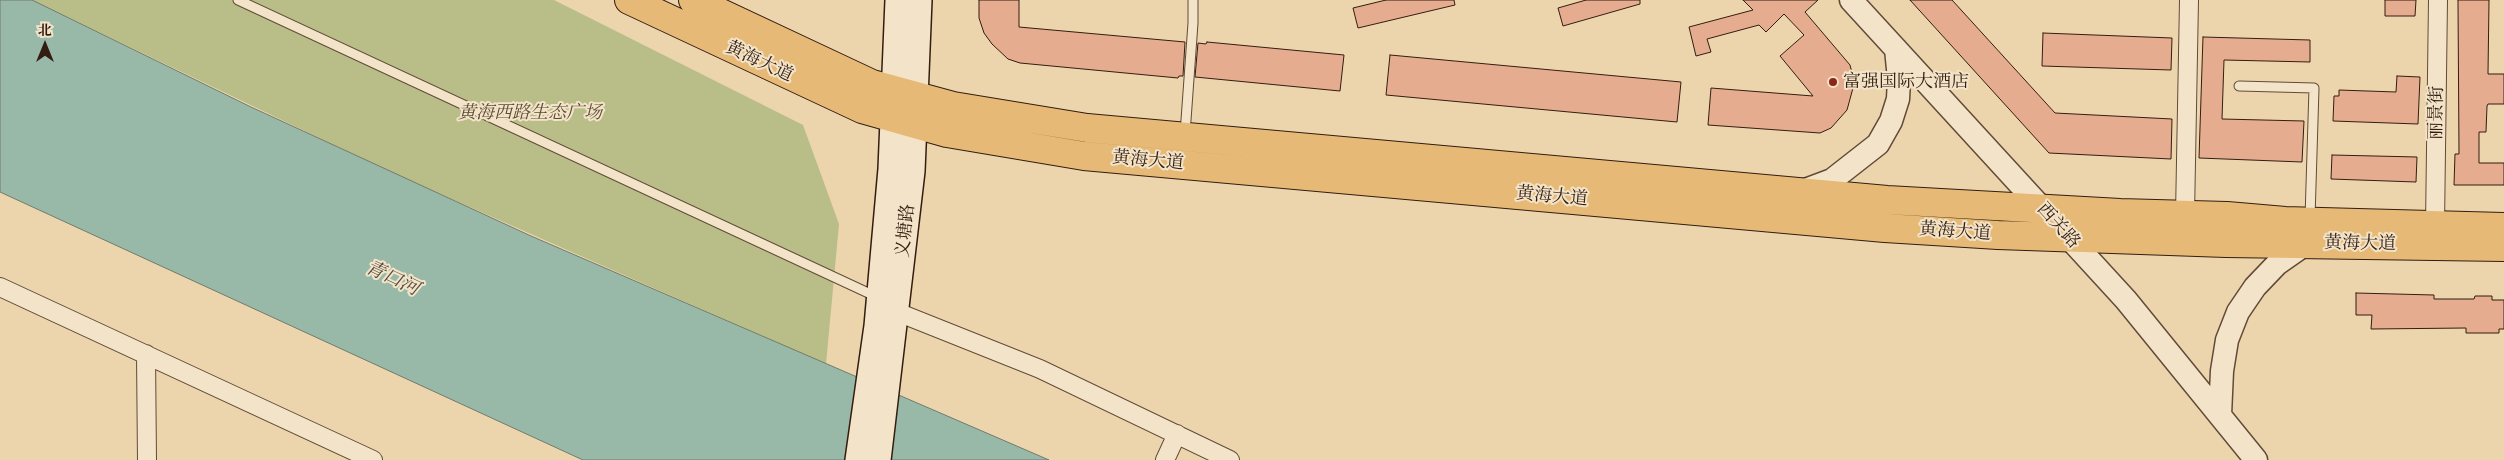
<!DOCTYPE html>
<html>
<head>
<meta charset="utf-8">
<style>
  body { margin:0 }
  #map { position:relative; width:2504px; height:460px; overflow:hidden; background:#ecd5ac; font-family:"Gentium Book Plus","Noto Serif SC",serif }
  canvas { display:block }
  .north { position:absolute; left:20px; top:20px; width:50px; height:50px; -webkit-text-stroke:4px #f3e4c9; paint-order:stroke; rotate:0deg; font-size:14px; font-weight:700; line-height:20px; text-align:center; color:#331d11 }
  .north::after { content:''; display:block; margin:auto; width:18px; height:22px; background:#331d11; clip-path:polygon(50% 0,100% 100%,50% 72%,0 100%) }
</style>
</head>
<body>
<div id="map">
<canvas width="2504" height="460"></canvas>
<div class="north">北</div>
</div>
<script>
const context = document.querySelector('canvas').getContext('2d');
context.lineJoin = 'round';
function paint(path, color) {
  context.fillStyle = color;
  context.fill(path, 'evenodd');
}
function toPath(rows) {
  const path = new Path2D();
  for (const r of rows) {
    path.moveTo(r[0], r[1]);
    for (let i = 2; i < r.length; i += 2) path.lineTo(r[i], r[i + 1]);
  }
  return path;
}
function strokePath(path, color, width, dash) {
  context.strokeStyle = color;
  context.lineWidth = width;
  context.lineCap = dash ? 'butt' : 'round';
  context.setLineDash(dash || []);
  context.stroke(path);
}
function label(font, color, halo, rows, align = 'center') {
  context.font = font + ' "Gentium Book Plus","Noto Serif SC",serif';
  context.lineWidth = 4;
  context.setLineDash([]);
  context.textBaseline = 'middle';
  context.strokeStyle = halo;
  context.fillStyle = color;
  for (const [text, x, y, turn = 0] of rows) {
    context.save();
    context.translate(x, y);
    context.rotate((+turn || 0) * Math.PI / 180);
    context.textAlign = isNaN(turn) ? turn : align;
    if (halo) context.strokeText(text, 0, 0);
    context.fillText(text, 0, 0);
    context.restore();
  }
}
paint(toPath([
  [32,0,554,0,803,125,839,224,826,364,388,171]
]), '#b9bd88');
const water = toPath([
  [0,0,32,0,251,107,531,236,1049,460,583,460,0,192,0,0]
]);
paint(water, '#99b9a8');
strokePath(water, '#707b6c', 1);
const building = toPath([
  [979,0,1019,0,1019,27,1185,42,1183,76,1179,76,1178,78,1020,63,1008,59,992,44,984,33,979,18,979,0],
  [1386,0,1454,0,1455,5,1358,28,1353,8,1386,0],
  [1586,0,1640,0,1640,4,1563,26,1558,8,1586,0],
  [1743,0,1818,0,1805,12,1850,65,1853,77,1853,88,1847,110,1831,128,1820,133,1708,125,1711,88,1813,96,1780,56,1804,35,1784,14,1766,32,1759,25,1707,39,1711,52,1696,56,1689,27,1753,10,1743,0],
  [1910,0,1952,0,2055,113,2172,119,2171,159,2049,153,1910,0],
  [2385,0,2416,0,2415,16,2385,16,2385,0],
  [2458,0,2489,0,2488,74,2504,74,2504,104,2488,104,2487,106,2486,132,2479,132,2479,163,2504,163,2504,185,2454,185,2455,154,2459,154,2458,0],
  [2043,33,2172,38,2171,70,2042,66,2043,33],
  [2203,37,2310,40,2310,62,2224,60,2222,119,2304,121,2302,162,2199,158,2203,37],
  [1207,42,1344,55,1340,91,1195,77,1198,43,1206,44,1207,42],
  [1390,55,1681,82,1677,122,1386,95,1390,55],
  [2397,76,2420,77,2418,124,2333,121,2334,96,2339,96,2339,90,2396,92,2397,76],
  [2332,155,2417,157,2416,182,2331,179,2332,155],
  [2356,293,2434,295,2434,299,2474,299,2475,296,2492,296,2492,300,2504,300,2504,329,2499,329,2499,333,2466,333,2466,328,2371,329,2372,315,2356,315,2356,293]
]);
paint(building, '#e5ac8f');
strokePath(building, '#331d11', 1);
const service = toPath([
  [238,0,877,297],
  [2239,86,2314,88,2310,218],
  [1185,134,1193,23,1193,0]
]);
const minor = toPath([
  [2185,215,2189,0],
  [2435,225,2438,0],
  [0,287,373,460],
  [897,312,1040,369,1230,460],
  [146,354,147,460],
  [1165,460,1177,434]
]);
const tertiary = toPath([
  [1851,0,2126,300,2256,460],
  [1800,192,1832,180,1878,144,1891,121,1898,99,1899,79,1896,49],
  [2220,415,2222,371,2227,340,2238,312,2255,287,2277,264,2307,243]
]);
const secondary = toPath([
  [858,460,877,326,891,169,898,0],
  [878,460,912,171,919,0]
]);
const primary = toPath([
  [629,0,862,109,947,133,1084,156,1885,228,1998,235,2226,243,2504,247],
  [693,0,872,84,953,106,1087,128,1887,200,2120,213,2227,216,2285,221,2504,227]
]);
strokePath(service, '#614b38', 11);
strokePath(minor, '#614b38', 20);
strokePath(tertiary, '#614b38', 25);
strokePath(secondary, '#331d11', 28);
strokePath(primary, '#331d11', 30);
strokePath(service, '#f3e4c9', 9);
strokePath(minor, '#f3e4c9', 18);
strokePath(tertiary, '#f3e4c9', 22);
strokePath(secondary, '#f3e4c9', 25);
strokePath(primary, '#e6ba76', 28);
for (const [x, y, r, color] of [
  [1833,82,5,"#8f2418"]
]) {
  const dot = new Path2D();
  dot.arc(x, y, r, 0, 2 * Math.PI);
  context.fillStyle = color;
  context.fill(dot);
  strokePath(dot, '#f3e4c9', 2);
}
label('18px', '#331d11', '#f3e4c9', [
  ["黄海大道",759,62,25],
  ["丽景街",2437,113,-89],
  ["黄海大道",1148,161,5],
  ["黄海大道",1552,197,5],
  ["西关路",2058,226,48],
  ["义塘路",906,231,-84],
  ["黄海大道",1955,232,4],
  ["黄海大道",2360,244,1]
]);
label('18px', '#331d11', '#f3e4c9', [
  ["富强国际大酒店",1843,82]
], 'left');
label('italic 18px', '#5b4d35', '#f3e4c9', [
  ["黄海西路生态广场",530,113]
]);
label('italic 19px', '#524c3e', '#f3e4c9', [
  ["青口河",392,279,25]
]);
</script>
</body>
</html>
